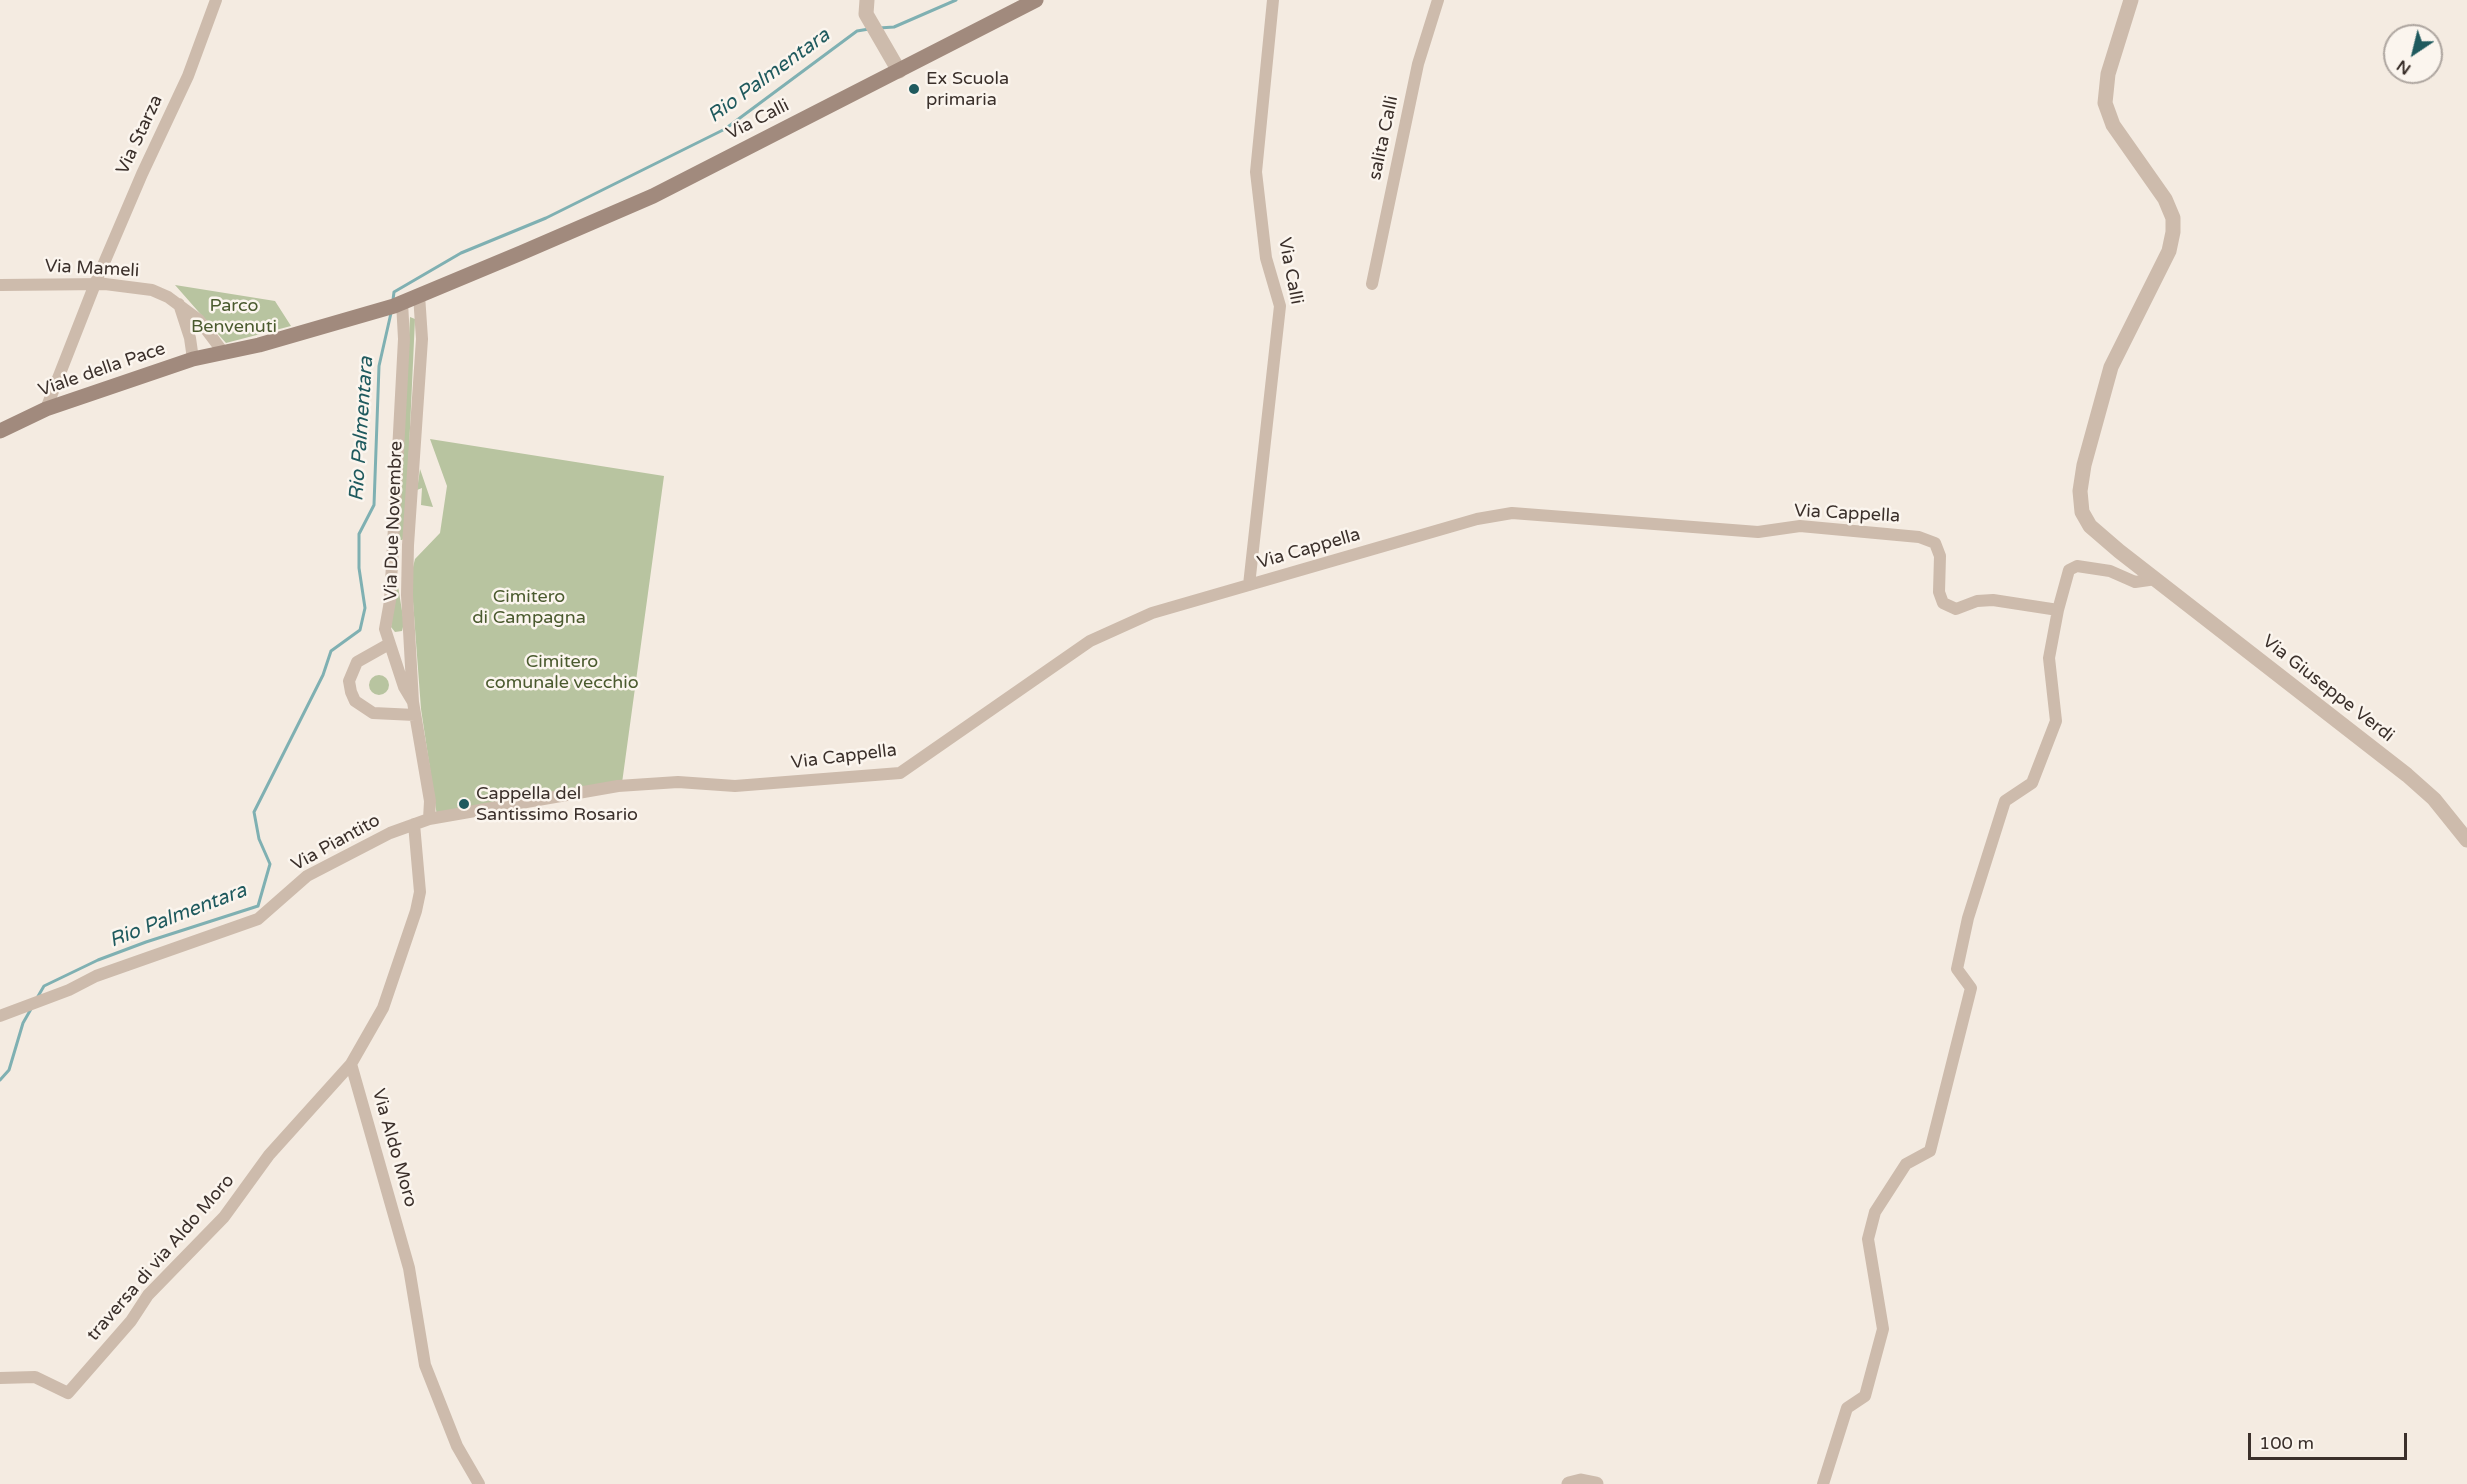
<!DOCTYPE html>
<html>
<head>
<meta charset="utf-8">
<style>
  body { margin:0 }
  #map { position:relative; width:2467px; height:1484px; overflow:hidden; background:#f4ebe1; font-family:"Varela Round",sans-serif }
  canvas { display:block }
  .north { position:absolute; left:2383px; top:24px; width:60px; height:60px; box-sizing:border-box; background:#fbf5ee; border:2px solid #aea6a0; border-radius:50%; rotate:215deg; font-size:16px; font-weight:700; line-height:24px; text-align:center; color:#3b302b }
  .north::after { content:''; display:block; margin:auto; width:21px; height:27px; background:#1f5a5e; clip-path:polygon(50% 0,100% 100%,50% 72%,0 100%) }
  .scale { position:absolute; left:2248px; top:1433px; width:159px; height:27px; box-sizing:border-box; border:3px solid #3b302b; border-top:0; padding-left:8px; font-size:18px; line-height:21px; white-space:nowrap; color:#3b302b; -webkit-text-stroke:4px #fbf5ee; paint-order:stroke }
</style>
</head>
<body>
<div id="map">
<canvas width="2467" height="1484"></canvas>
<div class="north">N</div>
<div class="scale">100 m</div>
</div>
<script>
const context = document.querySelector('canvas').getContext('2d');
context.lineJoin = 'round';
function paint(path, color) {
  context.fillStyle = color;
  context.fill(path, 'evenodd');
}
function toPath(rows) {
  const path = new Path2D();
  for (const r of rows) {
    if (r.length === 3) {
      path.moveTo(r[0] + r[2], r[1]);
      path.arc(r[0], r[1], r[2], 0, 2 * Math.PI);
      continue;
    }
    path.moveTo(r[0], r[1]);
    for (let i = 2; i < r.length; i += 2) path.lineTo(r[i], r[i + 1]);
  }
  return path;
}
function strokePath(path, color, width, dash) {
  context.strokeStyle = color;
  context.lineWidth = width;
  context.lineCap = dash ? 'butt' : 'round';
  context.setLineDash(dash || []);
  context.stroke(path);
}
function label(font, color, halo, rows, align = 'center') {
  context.font = font + ' "Varela Round",sans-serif';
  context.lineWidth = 5;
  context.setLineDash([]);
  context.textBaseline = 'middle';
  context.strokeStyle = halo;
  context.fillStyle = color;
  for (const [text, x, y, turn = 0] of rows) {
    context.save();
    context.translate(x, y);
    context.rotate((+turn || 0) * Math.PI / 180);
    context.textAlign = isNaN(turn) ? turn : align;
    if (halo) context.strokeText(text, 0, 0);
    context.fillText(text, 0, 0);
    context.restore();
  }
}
paint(toPath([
  [175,285,275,301,291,326,226,343],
  [410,317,415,319,405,537,402,540,398,540],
  [430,439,664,476,622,783,437,816,421,709,411,575,415,559,440,533,447,486],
  [420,469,433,507,421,505,422,488,417,490],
  [397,580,404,623,402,631,395,632,391,627],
  [379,685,10]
]), '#b8c4a0');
strokePath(toPath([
  [879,28,894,27,956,0],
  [393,300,394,292,461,253,546,218,725,129,857,31,869,29],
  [37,998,44,986,98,960,146,942,258,906,270,864,259,839,254,812,323,675,331,651,360,630,365,608,359,568,359,534,374,505,379,366,391,313],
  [0,1080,9,1070,23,1023,31,1009]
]), '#7fb0b2', 3);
strokePath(toPath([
  [1372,284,1418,64,1438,0],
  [0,285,105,284,152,290,168,297,199,320,223,352],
  [419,295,422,339,408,545,407,595,413,702,430,801,429,819],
  [402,302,404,339,390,601,385,629,404,687,413,702],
  [179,304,190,338,193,359],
  [46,409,95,284,142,174,188,76,216,0],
  [1249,585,1280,306,1266,258,1256,172,1273,0],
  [389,644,357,662,349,681,351,692,355,701,373,713,415,715],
  [414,824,420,892,416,911,383,1008,351,1064,409,1268,425,1365,457,1446,479,1484],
  [0,1016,69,990,96,976,258,919,307,876,390,833,429,819,618,786,678,782,735,786,900,773,1090,641,1152,613,1477,519,1512,513,1758,532,1800,526,1919,537,1935,543,1940,556,1939,592,1943,603,1956,609,1977,601,1993,600,2058,610,2069,570,2077,566,2110,571,2135,582,2156,579],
  [0,1378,35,1377,68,1393,131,1321,148,1295,224,1217,269,1155,351,1064],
  [1823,1484,1847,1408,1865,1396,1883,1329,1868,1239,1875,1212,1906,1164,1930,1151,1971,988,1957,969,1968,918,2005,801,2032,783,2056,721,2049,658,2058,610]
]), '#cdbbac', 12);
strokePath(toPath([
  [867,0,866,14,899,71],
  [2131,0,2108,74,2105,103,2113,125,2165,199,2173,218,2173,232,2169,251,2111,367,2084,465,2080,491,2082,512,2090,526,2119,551,2407,775,2434,799,2467,840],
  [1569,1484,1581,1481,1596,1484]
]), '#cdbbac', 15);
strokePath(toPath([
  [0,431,46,409,193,359,259,345,394,306,521,253,653,196,1036,0]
]), '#a18a7d', 15);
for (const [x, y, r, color] of [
  [914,89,6,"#1f5a5e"],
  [464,804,6,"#1f5a5e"]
]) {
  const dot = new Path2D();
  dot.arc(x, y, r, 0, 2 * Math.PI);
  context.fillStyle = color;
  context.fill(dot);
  strokePath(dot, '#fbf5ee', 2);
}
label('18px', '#3b302b', '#fbf5ee', [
  ["Ex Scuola",926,79],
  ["primaria",926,100],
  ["Cappella del",476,794],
  ["Santissimo Rosario",476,815]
], 'left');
label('18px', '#3b302b', '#fbf5ee', [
  ["Via Calli",758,120,-27],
  ["Via Starza",140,135,-65],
  ["salita Calli",1384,138,-78],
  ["Via Mameli",92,269,3],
  ["Via Calli",1290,271,79],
  ["Viale della Pace",102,370,-19],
  ["Via Cappella",1847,514,3],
  ["Via Due Novembre",394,521,-88],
  ["Via Cappella",1309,549,-16],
  ["Via Giuseppe Verdi",2328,689,38],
  ["Via Cappella",844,757,-7],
  ["Via Piantito",336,843,-29],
  ["Via Aldo Moro",394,1148,74],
  ["traversa di via Aldo Moro",161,1258,-49]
]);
label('18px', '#4a5a2e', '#fbf5ee', [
  ["Parco",234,306],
  ["Benvenuti",234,327],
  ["Cimitero",529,597],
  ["di Campagna",529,618],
  ["Cimitero",562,662],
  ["comunale vecchio",562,683]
]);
label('italic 20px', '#1f5a5e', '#fbf5ee', [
  ["Rio Palmentara",769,76,-36],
  ["Rio Palmentara",362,429,-86],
  ["Rio Palmentara",178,916,-21]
]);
</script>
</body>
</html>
